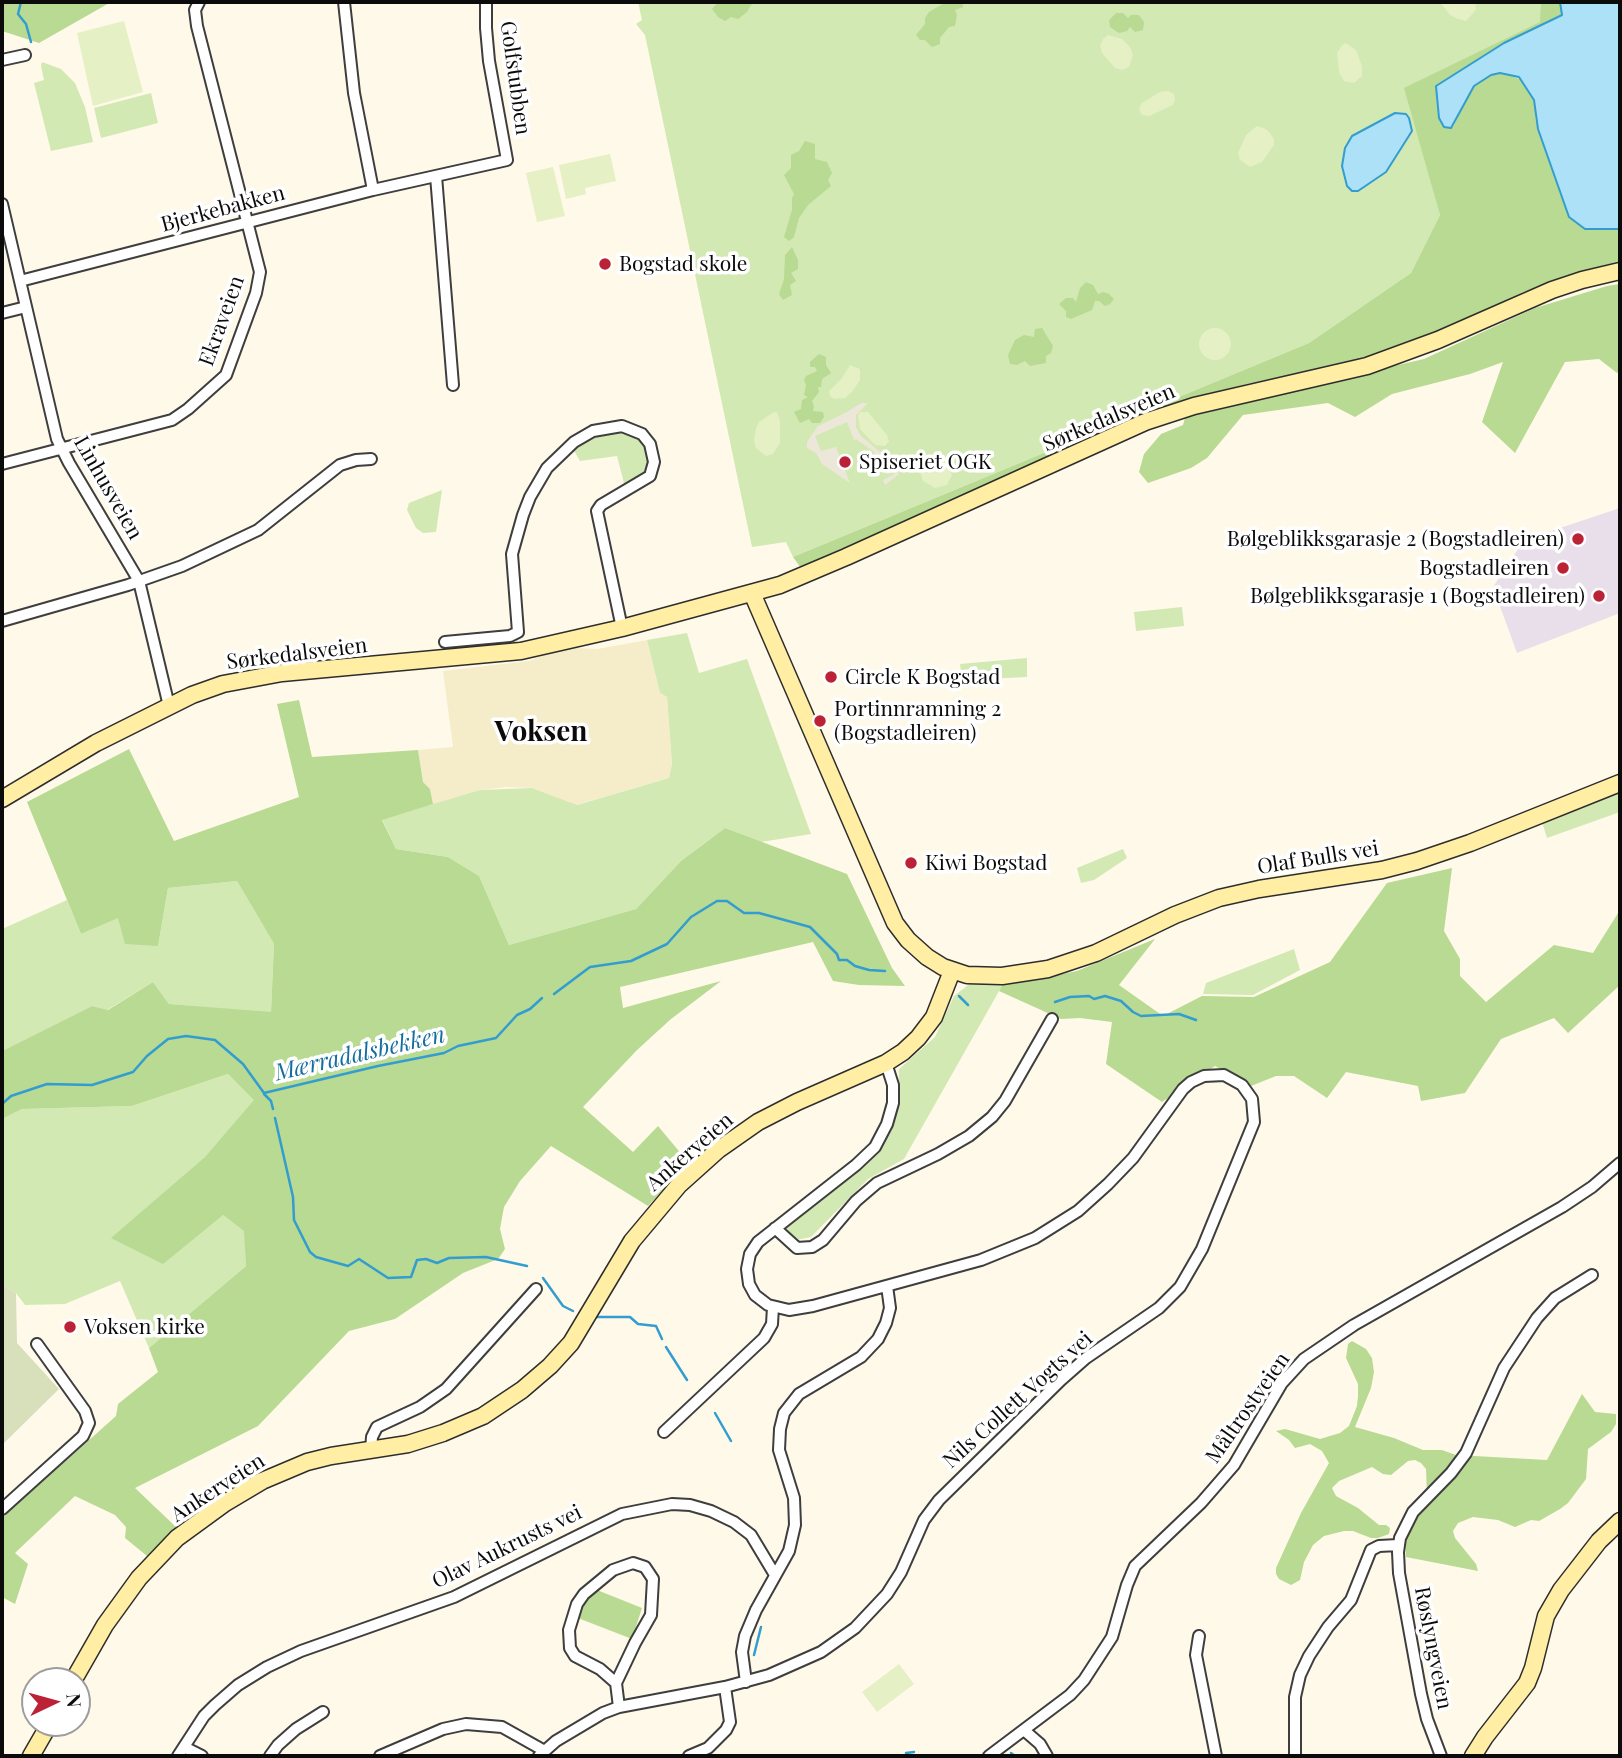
<!DOCTYPE html>
<html>
<head>
<meta charset="utf-8">
<style>
  body { margin:0 }
  #map { position:relative; width:1622px; height:1758px; overflow:hidden; background:#fff9e9; font-family:"Playfair Display",serif }
  canvas { display:block }
  .frame { position:absolute; inset:0; border:4px solid #0b0b0b; pointer-events:none }
  .north { position:absolute; left:21px; top:1667px; width:70px; height:70px; box-sizing:border-box; background:#fff; border:2px solid #9d9d9d; border-radius:50%; rotate:85deg; font-size:19px; font-weight:700; line-height:28px; text-align:center; color:#0b0b0b }
  .north::after { content:''; display:block; margin:auto; width:24px; height:32px; background:#bc2236; clip-path:polygon(50% 0,100% 100%,50% 72%,0 100%) }
</style>
</head>
<body>
<div id="map">
<canvas width="1622" height="1758"></canvas>
<div class="frame"></div>
<div class="north">N</div>
</div>
<script>
const context = document.querySelector('canvas').getContext('2d');
context.lineJoin = 'round';
function paint(path, color) {
  context.fillStyle = color;
  context.fill(path, 'evenodd');
}
function toPath(rows) {
  const path = new Path2D();
  for (const r of rows) {
    if (r.length === 3) {
      path.moveTo(r[0] + r[2], r[1]);
      path.arc(r[0], r[1], r[2], 0, 2 * Math.PI);
      continue;
    }
    path.moveTo(r[0], r[1]);
    for (let i = 2; i < r.length; i += 2) path.lineTo(r[i], r[i + 1]);
  }
  return path;
}
function strokePath(path, color, width, dash) {
  context.strokeStyle = color;
  context.lineWidth = width;
  context.lineCap = dash ? 'butt' : 'round';
  context.setLineDash(dash || []);
  context.stroke(path);
}
function label(font, color, halo, rows, align = 'center') {
  context.font = font + ' "Playfair Display",serif';
  context.lineWidth = 7;
  context.setLineDash([]);
  context.textBaseline = 'middle';
  context.strokeStyle = halo;
  context.fillStyle = color;
  for (const [text, x, y, turn = 0] of rows) {
    context.save();
    context.translate(x, y);
    context.rotate((+turn || 0) * Math.PI / 180);
    context.textAlign = isNaN(turn) ? turn : align;
    if (halo) context.strokeText(text, 0, 0);
    context.fillText(text, 0, 0);
    context.restore();
  }
}
paint(toPath([
  [1620,508,1620,613,1517,653,1493,587,1524,540]
]), '#e8dfeb');
paint(toPath([
  [647,640,660,693,667,697,672,764,669,778,576,805,532,788,507,787,480,790,433,804,430,789,423,782,418,750,453,747,443,671,529,661,549,653,576,648,597,649]
]), '#f5edca');
paint(toPath([
  [638,2,1541,2,1541,22,1500,42,1429,174,1440,215,1411,273,1309,343,793,557,786,542,752,547,645,35,636,24,642,20],
  [42,62,61,69,75,83,85,107,93,142,51,151,34,83,44,80,41,66],
  [151,93,158,123,101,138,94,108],
  [627,431,640,435,647,445,650,462,646,474,625,487,617,456,580,461,572,447,596,434],
  [442,490,436,532,423,533,416,528,407,510,409,503],
  [1182,607,1184,626,1136,631,1134,612],
  [687,633,699,673,747,659,811,834,761,842,725,828,681,861,636,909,509,945,479,876,448,857,396,849,382,819,480,790,532,788,577,805,669,778,672,764,667,697,660,693,647,640],
  [1027,658,1027,677,962,680,960,664],
  [1620,790,1620,812,1547,838,1542,822],
  [1123,849,1127,858,1094,880,1081,883,1077,868],
  [237,881,274,944,271,1013,169,1004,153,982,107,1010,92,1006,2,1051,2,929,67,900,81,934,119,917,158,946,168,888],
  [1294,949,1300,970,1253,995,1203,994,1206,983],
  [1007,977,904,1159,868,1179,811,1237,796,1240,784,1227,887,1134,898,1106,899,1069,935,1037,954,996,972,982],
  [228,1074,255,1100,204,1158,223,1215,245,1231,246,1266,149,1348,120,1281,65,1304,25,1305,16,1293,2,1285,2,1119,22,1109,132,1106]
]), '#d3e9b3');
paint(toPath([
  [2,2,111,2,39,43,2,31],
  [718,2,758,2,751,5,747,12,738,19,731,17,725,21,718,17,712,9],
  [946,2,963,2,963,7,955,10,957,15,955,26,949,27,940,38,940,44,932,47,925,40,920,40,916,35,925,24,925,18,929,12],
  [1541,2,1560,2,1562,14,1504,43,1436,86,1451,128,1454,126,1459,111,1474,86,1482,80,1491,75,1505,73,1522,80,1534,100,1536,122,1556,176,1560,194,1579,224,1585,229,1620,229,1620,261,1577,273,1523,292,1455,328,1400,351,1247,384,1175,405,1053,460,801,568,793,557,1309,343,1411,273,1440,215,1404,88,1540,22],
  [1116,13,1123,13,1128,18,1131,15,1139,15,1144,22,1143,30,1135,32,1130,27,1127,31,1119,33,1110,27,1109,20],
  [805,141,815,144,815,159,827,162,832,173,828,180,831,186,808,205,799,218,794,237,789,241,784,237,792,210,792,198,794,194,784,175,791,168,791,155,799,151],
  [792,247,798,260,798,269,791,273,796,281,790,285,792,295,783,300,779,294,784,279,785,255],
  [1086,282,1093,285,1098,294,1103,292,1109,294,1114,299,1110,304,1105,306,1099,301,1095,301,1092,310,1071,319,1066,317,1066,311,1059,304,1066,298,1073,298,1076,302,1080,288],
  [1620,284,1620,371,1617,373,1599,359,1565,362,1515,453,1482,422,1503,362,1470,374,1392,394,1355,417,1328,403,1243,415,1207,458,1191,468,1148,483,1139,472,1144,454,1161,434,1183,425,1186,414,1424,359,1535,308,1607,286],
  [1042,328,1053,346,1051,353,1046,356,1046,363,1030,366,1025,361,1017,365,1010,364,1008,355,1015,340,1024,335,1034,337,1035,329],
  [819,354,826,357,826,365,831,373,822,379,821,387,818,387,819,392,812,401,814,406,813,411,823,412,824,417,820,423,812,423,809,419,800,423,794,412,801,409,802,400,808,397,804,395,806,385,804,380,806,376,817,371,815,367,810,367,810,362],
  [299,700,312,757,418,750,423,782,430,789,433,804,382,820,396,849,448,857,479,876,509,945,636,909,681,861,725,828,847,874,892,968,905,986,859,985,833,981,813,942,620,987,623,1008,721,981,671,1019,637,1050,583,1107,633,1152,658,1126,688,1162,648,1206,551,1146,520,1181,504,1207,500,1229,505,1249,498,1259,463,1273,395,1319,349,1331,258,1426,135,1488,176,1527,147,1556,125,1538,126,1527,115,1515,75,1496,15,1553,28,1564,15,1604,2,1597,2,1518,116,1416,118,1404,158,1372,149,1348,246,1266,244,1231,223,1215,163,1264,111,1238,204,1158,254,1100,228,1074,132,1106,22,1109,2,1119,2,1051,92,1006,108,1010,153,982,169,1004,271,1012,274,944,237,881,168,888,158,946,125,944,118,918,81,934,27,802,129,749,174,841,299,797,277,704],
  [1452,868,1444,931,1460,959,1460,976,1486,1002,1554,945,1593,953,1620,910,1620,985,1568,1033,1554,1018,1501,1039,1465,1093,1421,1101,1418,1086,1346,1072,1327,1098,1294,1076,1276,1076,1251,1086,1215,1066,1162,1102,1106,1064,1112,1022,1080,1018,1061,1019,999,991,1007,977,1047,977,1077,971,1155,939,1119,985,1163,1016,1202,996,1254,997,1330,962,1387,883],
  [1352,1341,1366,1349,1372,1358,1374,1372,1371,1388,1355,1427,1394,1438,1423,1450,1442,1450,1456,1455,1547,1460,1582,1394,1595,1412,1616,1414,1616,1424,1611,1432,1588,1449,1586,1479,1568,1503,1560,1509,1539,1521,1531,1520,1515,1527,1498,1520,1473,1517,1458,1523,1453,1531,1455,1538,1476,1564,1478,1571,1406,1557,1405,1539,1409,1527,1419,1513,1427,1495,1426,1469,1421,1463,1415,1460,1408,1461,1391,1475,1383,1474,1372,1467,1339,1481,1332,1488,1336,1496,1358,1508,1379,1525,1386,1525,1390,1528,1389,1534,1378,1538,1371,1538,1353,1531,1344,1531,1324,1536,1313,1545,1304,1562,1300,1580,1291,1585,1279,1579,1276,1574,1276,1568,1301,1513,1329,1463,1322,1451,1310,1444,1295,1448,1289,1440,1276,1431,1285,1429,1320,1439,1340,1433,1349,1426,1357,1406,1358,1396,1358,1384,1346,1358,1348,1344],
  [597,1590,642,1608,632,1639,578,1618,586,1600]
]), '#b8da92');
paint(toPath([
  [2,1285,16,1293,17,1343,59,1389,2,1445]
]), '#d7e0bb');
paint(toPath([
  [1440,2,1475,2,1476,10,1466,21,1458,19,1450,15],
  [124,21,143,92,93,106,77,33],
  [1108,35,1122,39,1130,47,1133,55,1129,67,1122,70,1115,68,1102,53,1100,46,1103,39],
  [1346,43,1356,50,1362,66,1362,76,1354,83,1344,81,1339,72,1337,53,1342,45],
  [1168,91,1174,94,1175,99,1173,105,1149,116,1142,115,1139,109,1142,103,1160,92],
  [1257,126,1266,129,1270,133,1274,139,1274,145,1262,162,1250,167,1240,160,1238,153,1246,135],
  [610,154,616,181,585,188,586,194,566,199,559,165],
  [553,167,565,216,537,222,526,173],
  [1215,344,16],
  [850,365,860,369,860,380,852,392,845,398,834,399,830,396,829,391,842,378],
  [774,412,777,412,780,421,780,443,773,454,766,456,756,448,754,441,756,428,759,422],
  [860,412,868,412,887,435,889,441,885,446,875,445,860,429,858,416],
  [940,457,948,465,952,475,947,485,935,488,923,481,919,468,920,463,927,458],
  [899,1664,914,1684,877,1712,862,1692]
]), '#e5f0c5');
paint(toPath([
  [861,403,868,403,856,415,856,427,861,436,897,466,900,470,898,475,885,485,883,480,893,475,895,472,886,474,873,451,856,439,854,440,847,422,815,436,821,451,836,447,850,483,822,464,816,453,807,448,807,442,818,426,847,412]
]), '#ede7da');
const water = toPath([
  [1560,2,1620,2,1620,229,1585,229,1569,217,1538,129,1534,100,1519,77,1500,73,1491,75,1474,86,1451,128,1444,127,1439,118,1436,86,1504,43,1562,15,1560,2],
  [1395,113,1406,114,1409,118,1412,131,1386,172,1358,191,1352,191,1347,186,1342,166,1345,148,1352,136,1395,113]
]);
paint(water, '#ade1f7');
strokePath(water, '#339dcf', 2);
strokePath(toPath([
  [21,2,18,14,26,24,31,42],
  [554,994,590,967,631,961,667,944,691,917,717,901,727,901,744,913,759,913,810,927,837,954,839,960,847,960,855,966,869,970,885,971],
  [959,996,968,1005],
  [1055,1002,1070,997,1089,996,1094,999,1105,996,1121,1001,1133,1012,1141,1016,1179,1014,1196,1020],
  [264,1094,271,1101,273,1109],
  [2,1104,11,1096,47,1084,92,1085,133,1072,147,1056,168,1039,186,1036,215,1040,243,1064,264,1093,378,1066,444,1053,458,1046,496,1038,517,1015,530,1009,542,998],
  [275,1118,293,1197,294,1220,310,1252,316,1257,348,1266,359,1259,388,1278,411,1277,417,1260,426,1259,437,1263,449,1258,486,1257,527,1266],
  [543,1278,563,1306,573,1311],
  [596,1317,630,1317,638,1324,656,1326,662,1339],
  [666,1347,687,1380],
  [715,1413,731,1441],
  [754,1655,761,1627],
  [906,1753,914,1752],
  [1011,1753,1015,1756],
  [895,1756,896,1756]
]), '#339dcf', 2.5);
const street = toPath([
  [344,2,354,93,373,190],
  [2,60,25,55],
  [436,176,453,385],
  [2,204,57,439,69,463,139,581,169,706],
  [20,281,373,190,507,160,489,61,486,28,486,2],
  [2,313,26,307],
  [2,464,172,420,188,409,226,375,256,293,260,272,197,26,195,10,199,2],
  [2,621,128,585,182,566,258,530,340,465,356,460,371,459],
  [445,642,510,636,518,632,512,554,523,515,530,497,547,468,574,442,593,431,622,426,642,434,650,444,654,462,650,476,601,505,597,511,622,628],
  [775,1228,797,1248,812,1247,823,1240,856,1201,877,1183,938,1154,969,1136,992,1117,1005,1101,1052,1019],
  [664,1432,764,1338,772,1324,773,1307],
  [371,1450,372,1437,377,1427,420,1407,446,1389,536,1289],
  [2,1509,83,1436,89,1423,85,1411,37,1344],
  [1199,1636,1196,1655,1216,1756],
  [746,1682,742,1652,745,1636,756,1610,789,1551,795,1525,794,1498,779,1450,780,1429,784,1413,799,1394,861,1357,878,1339,886,1323,890,1308,887,1286],
  [616,1683,635,1643,651,1615,653,1579,645,1567,633,1563,613,1570,584,1594,577,1604,569,1630,570,1648,575,1656,600,1669,616,1683,619,1707],
  [1025,1731,1040,1744,1047,1756],
  [184,1747,202,1756],
  [178,1756,204,1716,215,1705,238,1685,267,1667,301,1651,454,1597,622,1514,672,1504,690,1505,711,1511,734,1522,751,1535,775,1575],
  [270,1756,278,1745,296,1729,323,1712],
  [380,1756,443,1729,466,1724,502,1727,543,1750],
  [539,1756,556,1741,603,1713,619,1707,725,1687,769,1675,821,1652,855,1628,887,1594,901,1572,924,1520,939,1500,1061,1380,1086,1358,1159,1308,1180,1287,1202,1249,1254,1122,1252,1099,1242,1085,1224,1075,1204,1076,1191,1082,1183,1089,1133,1158,1108,1184,1078,1211,1035,1238,981,1260,813,1306,789,1310,768,1305,755,1295,749,1284,747,1269,750,1254,758,1242,856,1165,875,1147,887,1124,893,1103,893,1085,886,1063],
  [689,1756,708,1748,726,1730,730,1722,725,1687],
  [989,1756,1070,1695,1084,1680,1112,1637,1127,1585,1135,1566,1201,1503,1234,1465,1282,1383,1304,1359,1354,1325,1562,1207,1592,1187,1620,1163],
  [1295,1756,1295,1697,1300,1675,1309,1656,1328,1627,1351,1600,1371,1550,1379,1546,1398,1545],
  [1441,1756,1427,1719,1421,1694,1399,1573,1398,1552,1400,1538,1413,1512,1451,1473,1466,1453,1504,1368,1537,1318,1555,1298,1592,1275]
]);
const secondary = toPath([
  [752,593,895,923,908,940,927,957,943,967,967,975,1002,976,1048,969,1096,953,1175,915,1219,898,1259,889,1382,870,1417,861,1470,843,1620,783],
  [2,799,96,743,192,695,223,684,282,673,521,651,622,628,780,585,846,557,1145,422,1194,406,1367,366,1438,340,1552,290,1582,280,1620,271],
  [73,1681,105,1625,139,1578,177,1538,225,1503,262,1481,307,1462,331,1456,408,1444,443,1433,483,1416,522,1390,550,1366,571,1343,632,1241,679,1185,718,1150,758,1122,797,1102,886,1063,903,1052,918,1038,934,1017,952,971],
  [31,1756,50,1723],
  [1473,1756,1485,1737,1527,1683,1533,1668,1546,1616,1561,1590,1599,1541,1620,1521]
]);
strokePath(street, '#3e3e3e', 14);
strokePath(secondary, '#2d2d2d', 19);
strokePath(street, '#fff', 10);
strokePath(secondary, '#ffeea4', 16);
for (const [x, y, r, color] of [
  [605,264,7,"#bc2236"],
  [845,462,7,"#bc2236"],
  [1578,539,7,"#bc2236"],
  [1563,568,7,"#bc2236"],
  [1599,596,7,"#bc2236"],
  [831,677,7,"#bc2236"],
  [820,721,7,"#bc2236"],
  [911,863,7,"#bc2236"],
  [70,1327,7,"#bc2236"]
]) {
  const dot = new Path2D();
  dot.arc(x, y, r, 0, 2 * Math.PI);
  context.fillStyle = color;
  context.fill(dot);
  strokePath(dot, '#fff', 2.5);
}
label('21px', '#0b0b0b', '#fff', [
  ["Golfstubben",515,78,82],
  ["Bjerkebakken",223,209,-15],
  ["Ekraveien",222,321,-70],
  ["Sørkedalsveien",1109,418,-23],
  ["Linhusveien",108,488,60],
  ["Sørkedalsveien",297,654,-7],
  ["Olaf Bulls vei",1318,858,-9],
  ["Ankerveien",690,1152,-41],
  ["Nils Collett Vogts vei",1018,1400,-42],
  ["Måltrostveien",1248,1408,-55],
  ["Ankerveien",218,1488,-33],
  ["Olav Aukrusts vei",507,1547,-26],
  ["Røslyngveien",1433,1648,79]
]);
label('21px', '#0b0b0b', '#fff', [
  ["Bogstad skole",619,264],
  ["Spiseriet OGK",859,462],
  ["Bølgeblikksgarasje 2 (Bogstadleiren)",1564,539,"right"],
  ["Bogstadleiren",1549,568,"right"],
  ["Bølgeblikksgarasje 1 (Bogstadleiren)",1585,596,"right"],
  ["Circle K Bogstad",845,677],
  ["Portinnramning 2",834,709],
  ["(Bogstadleiren)",834,733],
  ["Kiwi Bogstad",925,863],
  ["Voksen kirke",84,1327]
], 'left');
label('italic 23px', '#136d9e', '#fff', [
  ["Mærradalsbekken",360,1054,-13]
]);
label('bold 28px', '#0b0b0b', '#fff', [
  ["Voksen",541,732]
]);
</script>
</body>
</html>
